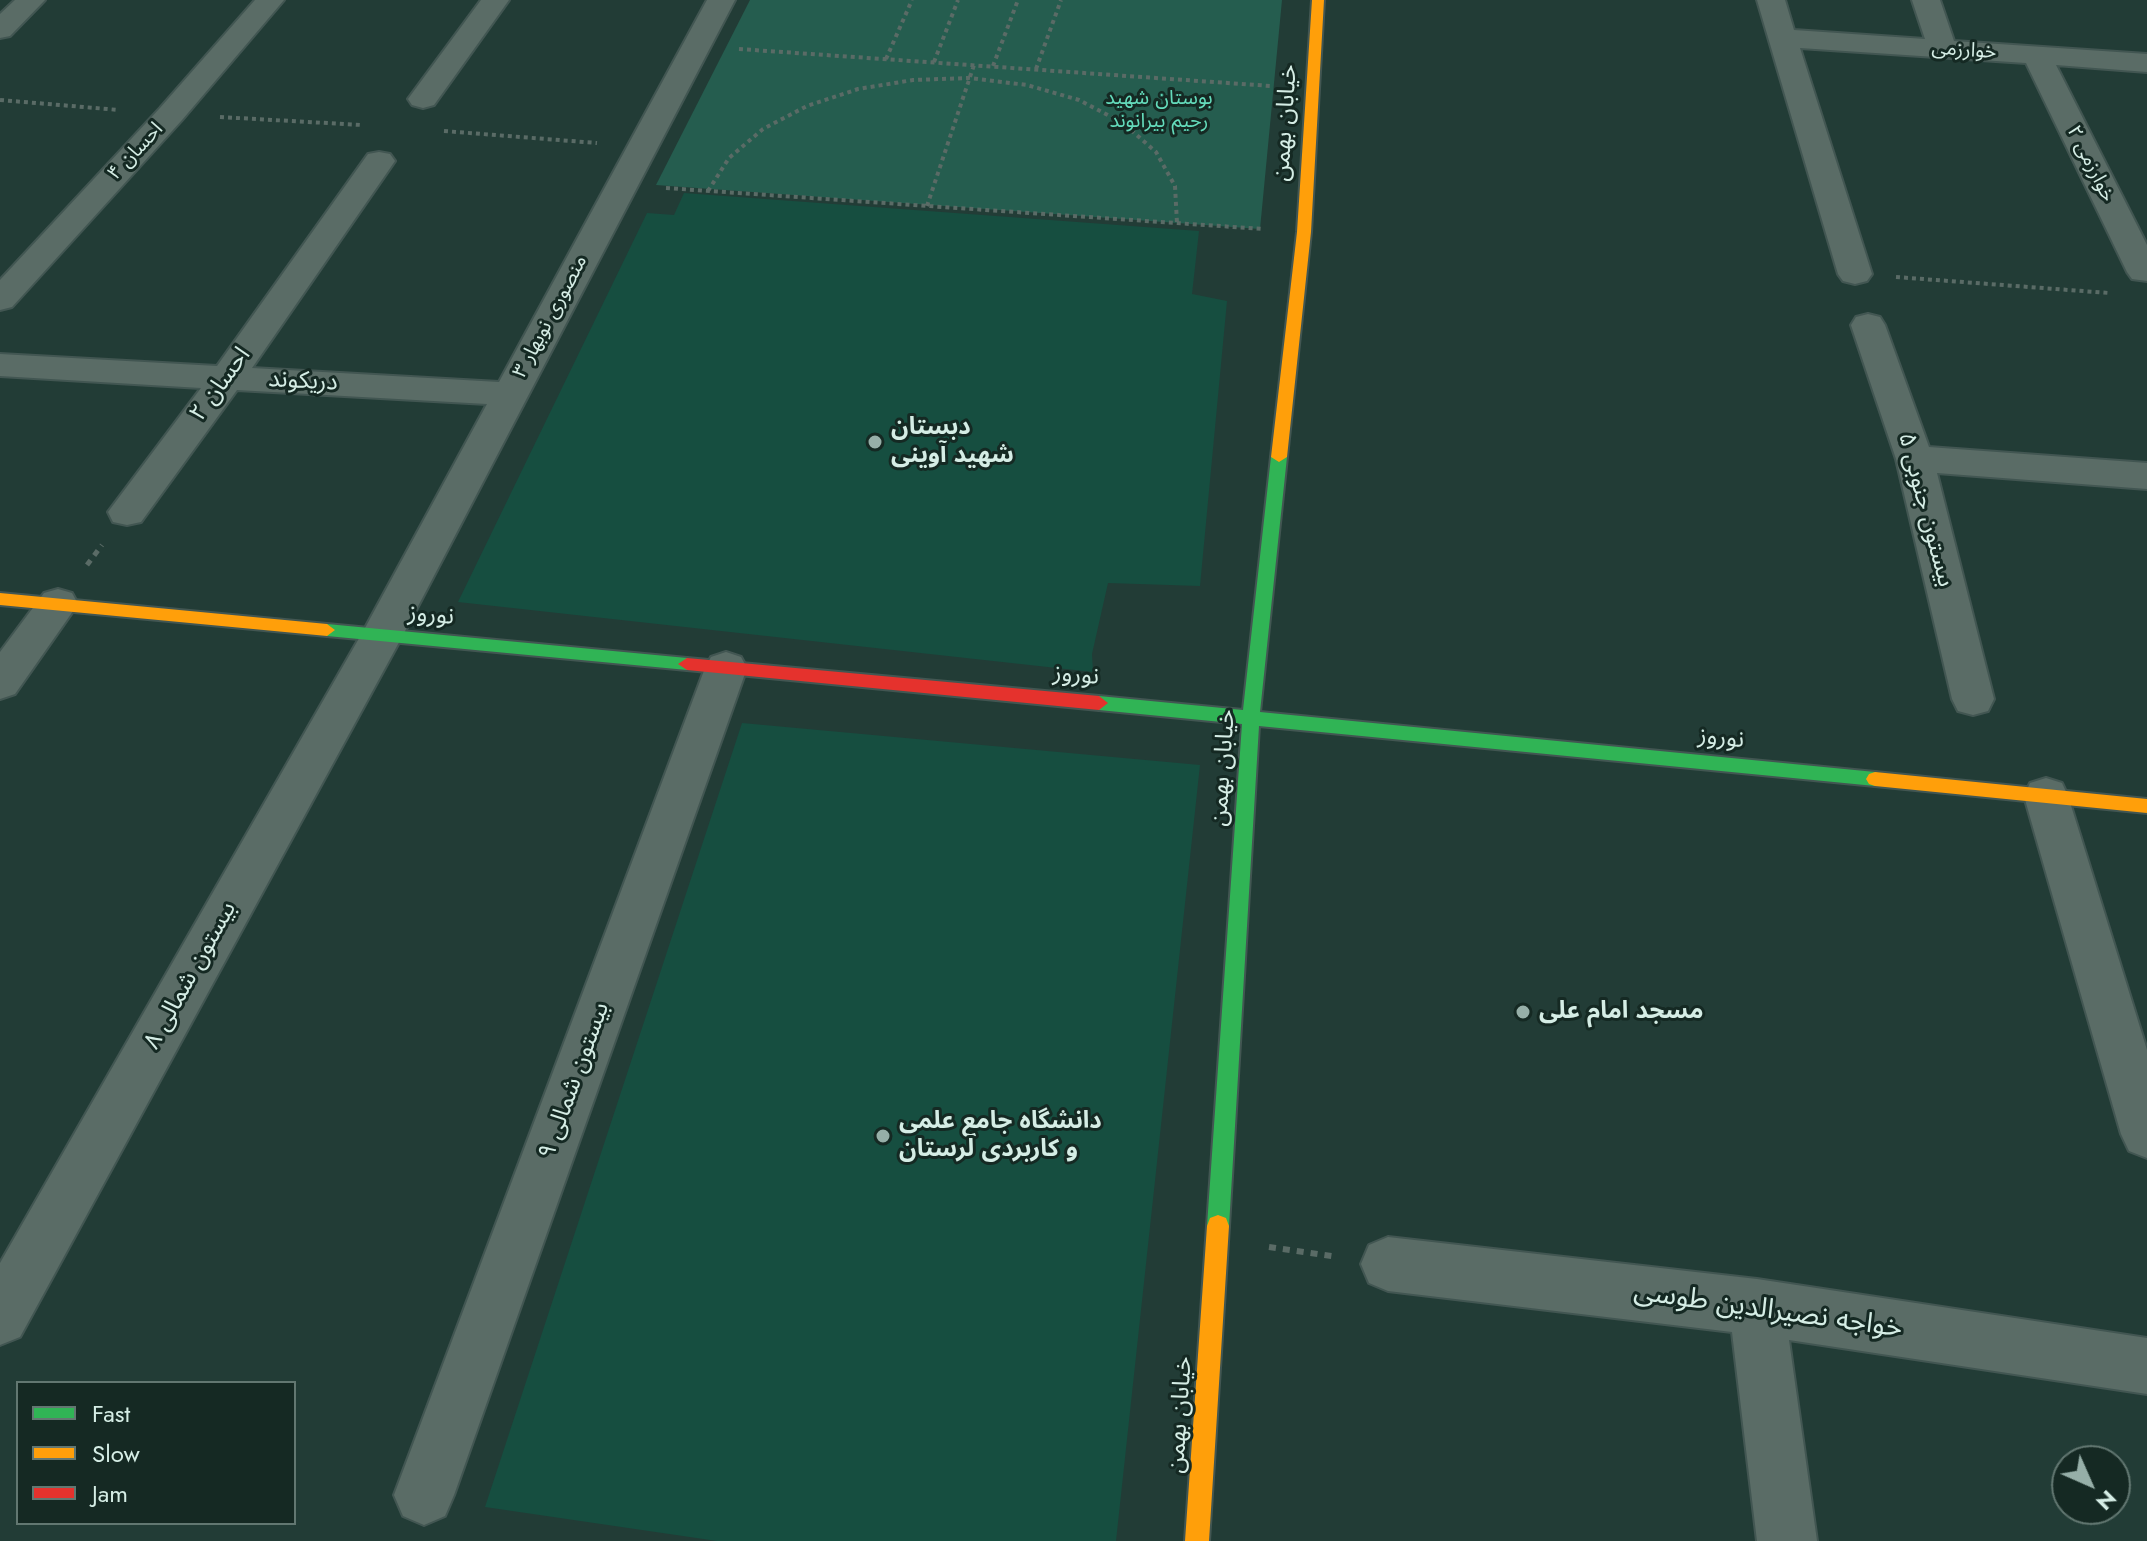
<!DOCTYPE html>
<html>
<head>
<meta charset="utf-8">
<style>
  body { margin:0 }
  #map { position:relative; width:2147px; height:1541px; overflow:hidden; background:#223c36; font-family:Jost,sans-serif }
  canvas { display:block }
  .legend { position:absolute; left:16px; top:1381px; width:280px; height:144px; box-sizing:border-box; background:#152923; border:2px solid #627771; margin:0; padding:10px 14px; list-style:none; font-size:24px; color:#d5ede5 }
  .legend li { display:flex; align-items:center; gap:16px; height:40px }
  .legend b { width:40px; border:2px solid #627771 }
  .north { position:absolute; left:2051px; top:1445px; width:80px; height:80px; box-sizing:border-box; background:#152923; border:2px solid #627771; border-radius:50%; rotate:135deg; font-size:22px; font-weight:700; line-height:32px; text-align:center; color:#d5ede5 }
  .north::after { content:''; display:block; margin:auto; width:28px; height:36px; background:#96afa8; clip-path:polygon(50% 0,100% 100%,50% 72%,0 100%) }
</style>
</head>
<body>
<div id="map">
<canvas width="2147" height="1541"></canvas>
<ul class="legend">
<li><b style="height:10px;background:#30b455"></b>Fast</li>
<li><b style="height:10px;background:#ff9f0a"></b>Slow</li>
<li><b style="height:10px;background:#e5322d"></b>Jam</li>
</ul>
<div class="north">N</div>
</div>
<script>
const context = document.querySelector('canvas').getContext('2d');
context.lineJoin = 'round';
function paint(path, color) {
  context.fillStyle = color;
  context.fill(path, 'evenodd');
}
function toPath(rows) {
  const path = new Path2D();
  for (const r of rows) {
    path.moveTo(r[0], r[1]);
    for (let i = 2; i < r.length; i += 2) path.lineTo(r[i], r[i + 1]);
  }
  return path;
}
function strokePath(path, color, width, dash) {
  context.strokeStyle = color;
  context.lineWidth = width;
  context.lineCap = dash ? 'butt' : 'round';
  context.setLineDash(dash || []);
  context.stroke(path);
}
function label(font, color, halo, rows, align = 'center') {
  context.font = font + ' Jost,"Noto Sans Arabic",sans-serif';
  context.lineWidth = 6;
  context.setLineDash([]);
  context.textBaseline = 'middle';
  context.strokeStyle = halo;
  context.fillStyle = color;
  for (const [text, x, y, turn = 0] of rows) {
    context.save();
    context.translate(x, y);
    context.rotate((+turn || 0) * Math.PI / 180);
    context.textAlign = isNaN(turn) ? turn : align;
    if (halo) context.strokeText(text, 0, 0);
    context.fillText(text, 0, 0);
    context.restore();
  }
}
paint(toPath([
  [684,193,1199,231,1192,294,1227,301,1200,586,1108,583,1092,654,1093,672,458,602,647,213,674,215],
  [742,723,1200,765,1116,1541,717,1541,485,1507]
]), '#164e40');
paint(toPath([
  [750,0,1282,0,1260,229,656,185]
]), '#255d4f');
const street = toPath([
  [15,0,45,0,10,36,0,38,0,14,15,0],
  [255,0,284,0,182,120,12,307,0,310,0,280,160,108,255,0],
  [481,0,509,0,434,105,423,108,412,105,408,99,481,0],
  [707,0,735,0,403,635,20,1337,0,1345,0,1263,365,628,487,404,237,390,141,522,127,525,113,522,108,512,201,388,0,376,0,354,217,366,368,154,379,152,390,154,395,161,252,368,499,382,707,0],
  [1757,0,1785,0,1794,30,1925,39,1912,0,1940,0,1954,41,2147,54,2147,72,2056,65,2147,245,2147,281,2132,279,2127,272,2026,63,1800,48,1872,274,1867,281,1855,284,1843,281,1838,274,1757,0],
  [1868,314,1880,317,1885,325,1929,447,2147,463,2147,489,1937,473,1994,699,1988,711,1973,715,1958,711,1952,699,1896,459,1851,325,1856,317,1868,314],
  [58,589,72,593,78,604,15,694,0,699,0,652,44,593,58,589],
  [726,652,741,657,747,668,454,1495,445,1516,424,1525,403,1516,394,1495,705,668,711,657,726,652],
  [2046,778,2062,783,2068,796,2147,1050,2147,1158,2129,1151,2121,1134,2024,796,2030,783,2046,778],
  [1388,1237,1757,1279,2147,1338,2147,1394,1789,1340,1817,1541,1757,1541,1732,1332,1388,1291,1369,1283,1361,1264,1369,1245,1388,1237]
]);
const fast = toPath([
  [1279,452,1287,457,1260,712,1875,772,1881,774,1884,779,1881,784,1875,786,1259,726,1229,1226,1226,1234,1218,1237,1210,1234,1207,1226,1242,724,1099,710,1090,703,1099,696,1243,710,1271,457,1279,452],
  [327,624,687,658,696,664,687,670,327,636,319,630,327,624]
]);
const slow = toPath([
  [1312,0,1324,0,1311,232,1287,457,1279,462,1271,457,1297,232,1312,0],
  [0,593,327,624,335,630,327,636,0,605,0,593],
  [1875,772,2147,799,2147,813,1875,786,1869,784,1866,779,1869,774,1875,772],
  [1218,1215,1226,1218,1229,1226,1209,1541,1185,1541,1207,1226,1210,1218,1218,1215]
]);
const jam = toPath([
  [687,658,1099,696,1108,703,1099,710,687,670,678,664,687,658]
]);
strokePath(street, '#425652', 4);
strokePath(fast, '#425652', 4);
strokePath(slow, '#425652', 4);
strokePath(jam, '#425652', 4);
strokePath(toPath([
  [739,49,1271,86],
  [886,59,912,0],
  [934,62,958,0],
  [993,66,1018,0],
  [1036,69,1061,0],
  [0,100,119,110],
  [220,117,362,125],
  [444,131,597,143],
  [666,188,1263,229],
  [708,191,729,158,763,129,807,106,858,89,913,80,969,78,1027,85,1079,100,1123,123,1156,152,1175,186,1177,223],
  [927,206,974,65],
  [1896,277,2109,293]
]), '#5a6b66', 4, [4, 4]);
strokePath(toPath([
  [87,565,102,545]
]), '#5a6b66', 5, [6, 6]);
strokePath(toPath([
  [1269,1247,1338,1257]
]), '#5a6b66', 6, [7, 7]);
paint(street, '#5a6c66');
paint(fast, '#30b455');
paint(slow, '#ff9f0a');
paint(jam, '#e5322d');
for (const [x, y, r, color] of [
  [875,442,8,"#96afa8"],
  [1523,1012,8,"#96afa8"],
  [883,1136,8,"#96afa8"]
]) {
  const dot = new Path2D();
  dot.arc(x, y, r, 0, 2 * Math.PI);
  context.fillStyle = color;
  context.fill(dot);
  strokePath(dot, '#152923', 3);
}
label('20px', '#d5ede5', '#152923', [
  ["خوارزمی",1964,51,4],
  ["احسان ۴",136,152,-47],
  ["خوارزمی ۲",2090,164,63],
  ["منصوری نوبهار ۳",551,317,-62]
]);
label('20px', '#64dcbc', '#152923', [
  ["بوستان شهید",1159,99],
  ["رحیم بیرانوند",1159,122]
]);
label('24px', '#d5ede5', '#152923', [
  ["خیابان بهمن",1286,123,-86],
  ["دریکوند",303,382,3],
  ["احسان ۲",221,385,-54],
  ["بیستون جنوبی ۵",1925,510,75],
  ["نوروز",431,616,5],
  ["نوروز",1076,676,5],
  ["نوروز",1721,739,6],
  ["خیابان بهمن",1224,768,-86],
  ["بیستون شمالی ۸",191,976,-61],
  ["بیستون شمالی ۹",575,1081,-70],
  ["خیابان بهمن",1181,1415,-86]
]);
label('bold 24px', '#d5ede5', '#152923', [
  ["دبستان",891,428],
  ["شهید آوینی",891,456],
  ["مسجد امام علی",1539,1012],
  ["دانشگاه جامع علمی",899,1122],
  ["و کاربردی لرستان",899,1150]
], 'left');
label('28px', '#d5ede5', '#152923', [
  ["خواجه نصیرالدین طوسی",1768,1311,8]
]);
</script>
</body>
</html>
